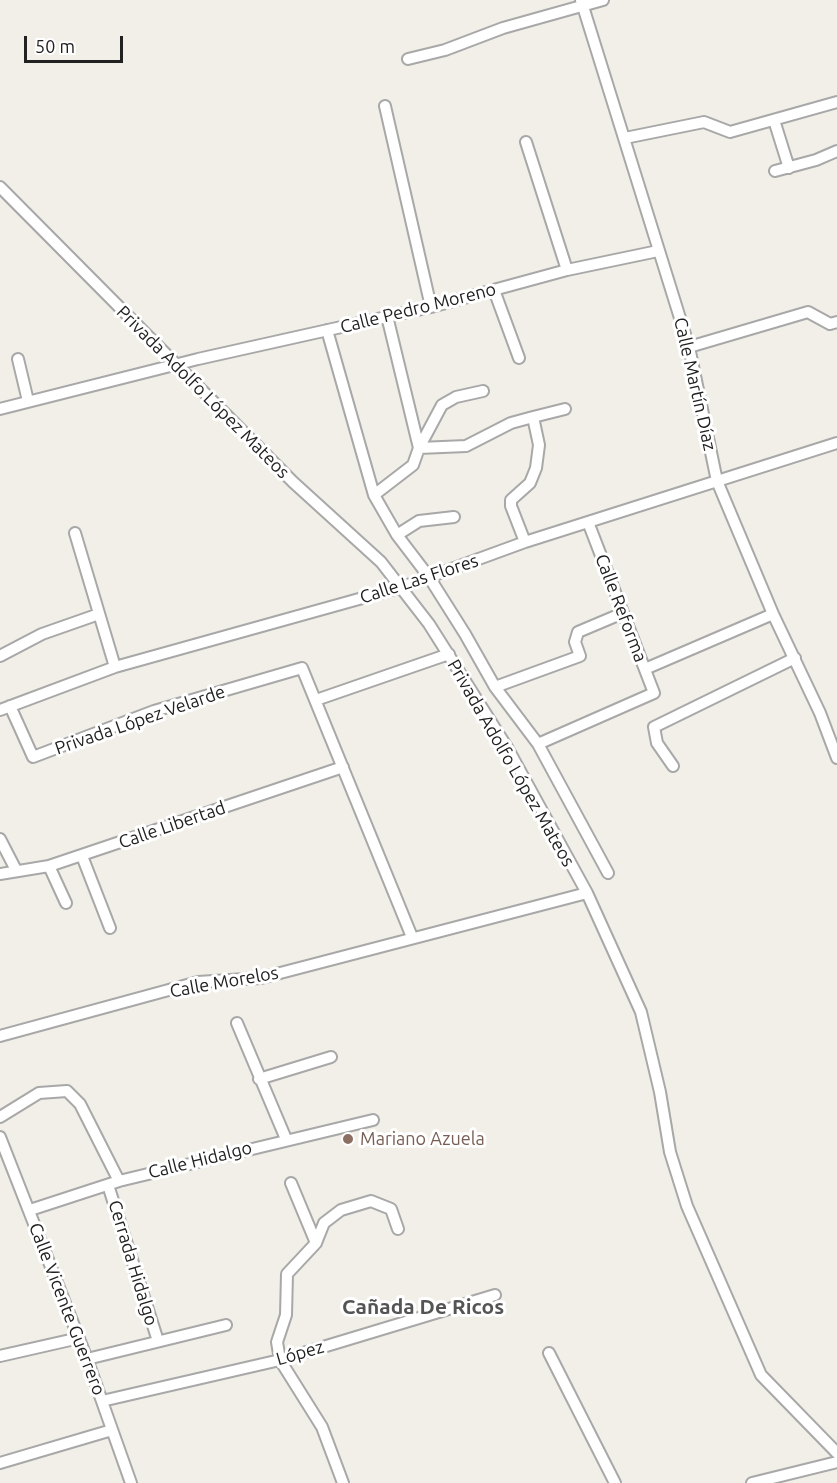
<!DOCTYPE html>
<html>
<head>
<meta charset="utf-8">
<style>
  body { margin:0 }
  #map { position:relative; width:837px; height:1483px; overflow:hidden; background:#f1efe7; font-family:Ubuntu,sans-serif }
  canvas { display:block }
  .scale { position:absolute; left:24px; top:36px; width:99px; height:27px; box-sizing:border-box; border:3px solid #212121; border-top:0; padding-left:8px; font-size:18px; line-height:21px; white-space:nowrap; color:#212121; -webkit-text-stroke:4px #fff; paint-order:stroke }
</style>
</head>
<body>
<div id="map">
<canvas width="837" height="1483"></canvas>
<div class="scale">50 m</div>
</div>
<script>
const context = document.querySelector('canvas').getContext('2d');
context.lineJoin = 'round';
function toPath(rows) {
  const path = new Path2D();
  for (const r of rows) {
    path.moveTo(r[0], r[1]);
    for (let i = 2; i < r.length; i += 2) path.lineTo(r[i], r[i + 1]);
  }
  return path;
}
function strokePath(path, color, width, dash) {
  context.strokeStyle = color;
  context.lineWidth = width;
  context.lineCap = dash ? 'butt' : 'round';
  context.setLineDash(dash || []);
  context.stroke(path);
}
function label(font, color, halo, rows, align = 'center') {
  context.font = font + ' Ubuntu,sans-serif';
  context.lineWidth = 6;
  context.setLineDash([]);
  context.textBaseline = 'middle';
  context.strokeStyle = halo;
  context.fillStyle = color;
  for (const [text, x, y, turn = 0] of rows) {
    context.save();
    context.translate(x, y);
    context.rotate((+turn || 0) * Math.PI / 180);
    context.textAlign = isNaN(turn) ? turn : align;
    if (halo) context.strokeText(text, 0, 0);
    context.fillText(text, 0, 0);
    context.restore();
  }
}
const minor = toPath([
  [581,0,689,347,717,481,773,614,820,713,837,758],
  [408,59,445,50,503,28,603,0],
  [385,106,431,307],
  [774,120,789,168],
  [625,138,704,122,730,132,837,102],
  [526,142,567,270],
  [775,171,816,160,837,151],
  [0,187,293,482,381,562,429,624,508,749,587,893,641,1012,660,1092,670,1152,687,1206,761,1375,837,1453],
  [494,290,519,358],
  [387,316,419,448],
  [327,330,374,495,397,535,429,577,465,634,495,687,538,744,608,873],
  [689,347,808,312,830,324,837,322],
  [18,359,28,401],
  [0,409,198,359,431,307,567,270,658,251],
  [419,448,442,405,456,397,483,391],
  [374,495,413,465,419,448,466,446,511,423,533,417],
  [75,533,115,667],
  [397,535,419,521,454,517],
  [525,542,511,506,511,500,530,483,536,468,539,445,533,417,565,409],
  [0,656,42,634,99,614],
  [645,669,773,614],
  [495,687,580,656,575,642,578,632,623,613],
  [316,700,449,654],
  [10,706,33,757,154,711,302,668,412,937],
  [0,710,115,667,402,587,525,542,837,443],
  [538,744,654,693,588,522],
  [673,766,657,743,654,727,795,658],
  [0,839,16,870],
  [82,856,110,928],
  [49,866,66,903],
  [0,874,49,866,343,767],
  [237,1023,286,1139],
  [0,1036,198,982,261,978,587,893],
  [259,1079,331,1057],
  [0,1117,39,1093,67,1091,80,1104,119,1181],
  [0,1137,87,1359,131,1483],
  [291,1183,316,1243,287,1274,286,1315,277,1342,280,1360,322,1427,343,1483],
  [108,1185,158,1341],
  [30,1210,119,1181,373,1120],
  [316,1243,324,1223,341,1210,371,1201,391,1209,398,1229],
  [549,1353,615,1483],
  [0,1356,79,1338],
  [87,1359,226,1325],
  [102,1401,280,1360,495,1295],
  [0,1463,112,1430],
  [752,1483,837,1462]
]);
strokePath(minor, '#a8a8a8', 14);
strokePath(minor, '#fff', 10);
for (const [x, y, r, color] of [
  [348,1139,6,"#8d6e63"]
]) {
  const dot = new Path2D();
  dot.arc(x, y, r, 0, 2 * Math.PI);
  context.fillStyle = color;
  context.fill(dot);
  strokePath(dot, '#fff', 2);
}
label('18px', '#212121', '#fff', [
  ["Calle Pedro Moreno",418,308,-14],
  ["Calle Martín Díaz",695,384,77],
  ["Privada Adolfo López Mateos",203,392,45],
  ["Calle Las Flores",419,579,-18],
  ["Calle Reforma",621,608,69],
  ["Privada López Velarde",140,720,-19],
  ["Privada Adolfo López Mateos",511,763,60],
  ["Calle Libertad",172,825,-19],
  ["Calle Morelos",224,982,-10],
  ["Calle Hidalgo",200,1160,-14],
  ["Cerrada Hidalgo",133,1263,73],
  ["Calle Vicente Guerrero",67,1309,69],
  ["López",300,1353,-16]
]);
label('18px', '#785e54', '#fff', [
  ["Mariano Azuela",360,1139]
], 'left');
label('bold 21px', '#545454', '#fff', [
  ["Cañada De Ricos",423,1307]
]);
</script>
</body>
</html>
